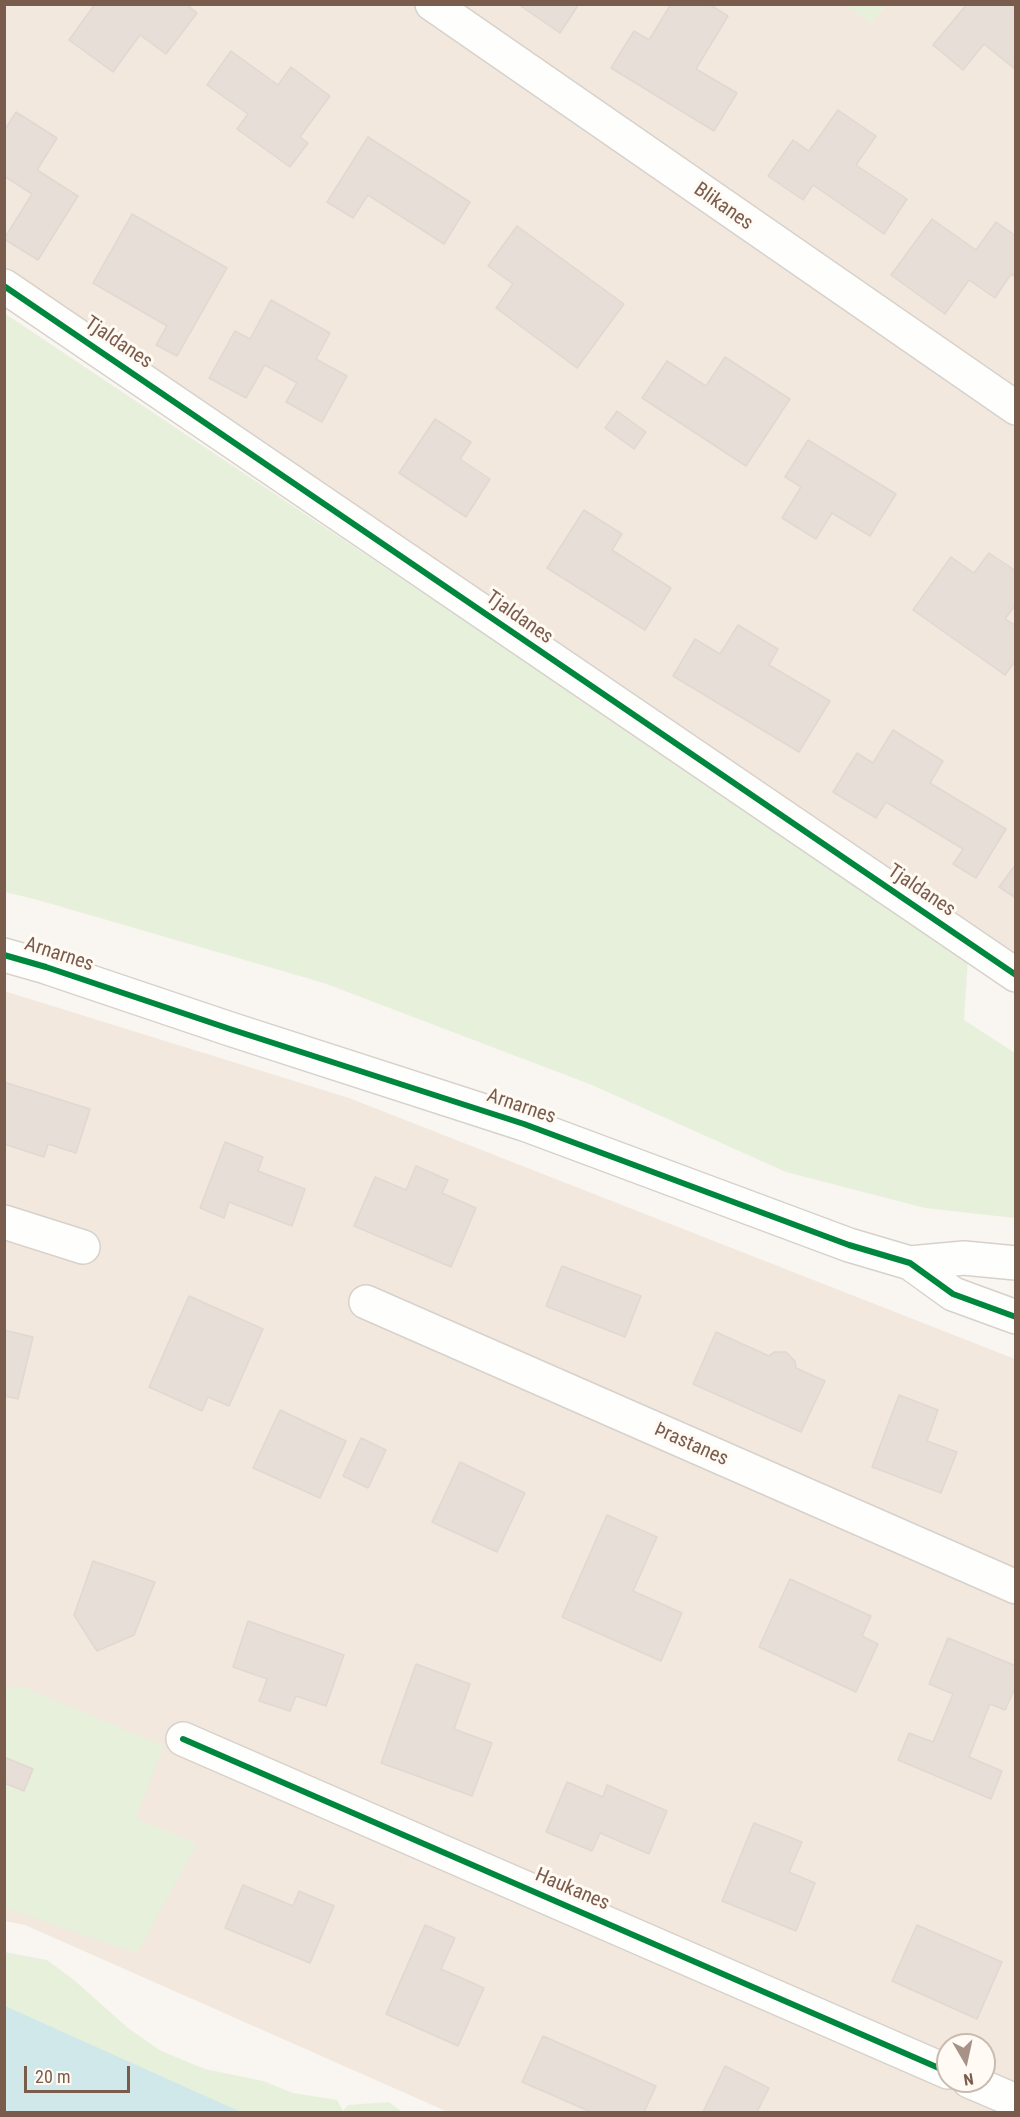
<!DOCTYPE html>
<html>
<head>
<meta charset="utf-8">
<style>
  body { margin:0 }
  #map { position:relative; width:1020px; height:2117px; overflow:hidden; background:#f9f5f0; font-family:"Roboto Condensed",sans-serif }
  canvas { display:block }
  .frame { position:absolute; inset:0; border:6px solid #7a5c4d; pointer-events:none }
  .north { position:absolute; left:936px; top:2033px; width:60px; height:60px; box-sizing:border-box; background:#fffaf3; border:2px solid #cabbb1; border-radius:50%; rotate:171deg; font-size:16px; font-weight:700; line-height:24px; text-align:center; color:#7a5c4d }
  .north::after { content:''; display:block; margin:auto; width:21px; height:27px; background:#a69286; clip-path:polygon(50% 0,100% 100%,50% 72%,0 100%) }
  .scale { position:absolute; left:24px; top:2066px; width:106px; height:27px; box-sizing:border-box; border:3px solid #7a5c4d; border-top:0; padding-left:8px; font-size:18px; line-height:21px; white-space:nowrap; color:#7a5c4d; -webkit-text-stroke:4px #fffaf3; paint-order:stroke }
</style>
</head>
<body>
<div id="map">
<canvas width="1020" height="2117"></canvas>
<div class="frame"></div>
<div class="north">N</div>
<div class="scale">20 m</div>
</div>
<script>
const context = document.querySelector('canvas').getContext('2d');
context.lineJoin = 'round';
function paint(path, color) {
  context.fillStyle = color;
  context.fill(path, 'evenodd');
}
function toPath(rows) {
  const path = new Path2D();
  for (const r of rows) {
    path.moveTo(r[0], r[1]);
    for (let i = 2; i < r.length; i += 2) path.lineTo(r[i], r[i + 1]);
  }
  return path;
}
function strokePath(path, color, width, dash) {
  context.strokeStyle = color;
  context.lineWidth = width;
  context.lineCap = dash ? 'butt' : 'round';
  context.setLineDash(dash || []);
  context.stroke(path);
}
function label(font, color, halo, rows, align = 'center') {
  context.font = font + ' "Roboto Condensed",sans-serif';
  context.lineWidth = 6;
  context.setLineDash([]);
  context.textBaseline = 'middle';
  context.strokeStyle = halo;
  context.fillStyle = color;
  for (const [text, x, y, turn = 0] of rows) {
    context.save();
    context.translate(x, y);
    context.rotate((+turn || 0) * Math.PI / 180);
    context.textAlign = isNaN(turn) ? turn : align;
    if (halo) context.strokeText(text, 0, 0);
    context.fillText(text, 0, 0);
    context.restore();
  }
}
paint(toPath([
  [845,4,872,23,886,5,1015,5,1015,952,985,950,5,292,4,5],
  [4,991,349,1098,1015,1359,1015,2112,448,2112,25,1925,5,1921],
  [948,2045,984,2045,984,2081,948,2081]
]), '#f2e8de');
paint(toPath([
  [845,5,886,5,872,23],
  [4,313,968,957,964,1020,1015,1053,1015,1218,925,1208,786,1172,592,1085,324,983,38,900,5,892],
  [7,1688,26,1688,164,1746,136,1818,197,1844,137,1953,5,1908,4,1694],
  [4,1952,47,1960,74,1980,128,2028,161,2051,205,2069,263,2081,293,2093,337,2100,343,2111,348,2105,389,2102,402,2112,5,2112]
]), '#e7f0db');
paint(toPath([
  [5,2006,241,2112,5,2112]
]), '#d0e8ea');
const building = toPath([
  [95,4,186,4,197,13,166,54,140,35,113,72,69,40,95,4],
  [518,4,579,4,560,33,518,4],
  [671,4,709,4,728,16,696,69,737,93,714,131,611,68,634,31,649,40,671,4],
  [967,4,1016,4,1016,70,984,44,963,70,933,45,967,4],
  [231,51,278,85,291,67,330,96,300,137,308,143,290,167,237,129,248,114,207,85,231,51],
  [838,110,876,136,856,165,907,199,884,234,813,185,803,200,768,176,793,140,809,151,838,110],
  [16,112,57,138,37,170,78,196,38,260,4,239,32,194,4,176,4,131,16,112],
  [368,137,470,202,444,244,368,195,353,218,327,202,368,137],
  [132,214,227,268,177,356,156,345,167,326,93,283,132,214],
  [932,219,976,250,996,222,1016,236,1016,277,1011,274,995,298,969,280,945,314,891,275,932,219],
  [517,226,624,304,577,368,496,308,513,284,488,266,517,226],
  [271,300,330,333,316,359,347,376,322,422,286,402,297,383,265,365,246,398,209,378,235,331,250,339,271,300],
  [725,357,790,399,746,466,642,398,667,361,706,386,725,357],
  [617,411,646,432,634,449,605,428,617,411],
  [435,419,471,442,460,459,490,479,466,517,399,473,435,419],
  [808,440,896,494,870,536,832,513,816,539,782,518,801,487,785,477,808,440],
  [584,510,622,534,612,550,671,588,645,630,547,568,584,510],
  [989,553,1016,571,1016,604,1005,619,1016,626,1016,660,1005,675,913,610,951,557,974,573,989,553],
  [738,625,778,649,769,665,830,701,799,752,673,676,695,639,720,654,738,625],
  [893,730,943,761,930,783,1006,829,976,878,953,864,963,849,886,802,876,818,833,792,857,753,873,763,893,730],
  [1016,864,1016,898,999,887,1016,864],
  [4,1082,90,1109,76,1153,48,1144,44,1157,4,1144,4,1082],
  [225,1142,263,1157,258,1171,305,1189,292,1226,229,1202,224,1218,200,1208,225,1142],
  [416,1166,448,1180,442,1193,476,1208,451,1267,354,1226,375,1177,406,1190,416,1166],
  [562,1266,641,1296,625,1337,546,1306,562,1266],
  [189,1296,263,1329,229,1406,208,1397,202,1411,149,1387,189,1296],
  [4,1330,33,1337,18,1399,4,1396,4,1330],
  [716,1332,769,1356,774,1352,786,1352,795,1361,796,1368,825,1381,801,1432,693,1384,716,1332],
  [899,1395,938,1410,927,1441,957,1452,941,1493,872,1467,899,1395],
  [280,1410,346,1441,320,1498,253,1468,280,1410],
  [361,1438,386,1450,368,1488,343,1476,361,1438],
  [460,1462,525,1493,497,1552,432,1522,460,1462],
  [607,1515,657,1537,633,1591,682,1613,661,1661,562,1617,607,1515],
  [93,1561,155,1582,134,1635,97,1651,74,1615,93,1561],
  [790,1579,871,1616,862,1636,878,1644,856,1692,759,1647,790,1579],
  [248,1621,344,1655,326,1706,296,1696,290,1711,259,1701,267,1679,233,1667,248,1621],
  [948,1638,1016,1666,1016,1686,1005,1710,990,1704,969,1757,1002,1771,991,1799,898,1760,909,1733,933,1742,953,1694,929,1684,948,1638],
  [416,1664,470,1684,454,1729,492,1743,472,1796,381,1763,416,1664],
  [4,1757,33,1769,24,1791,4,1783,4,1757],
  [567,1782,603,1797,607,1785,667,1811,649,1854,600,1833,592,1851,546,1832,567,1782],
  [754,1823,802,1842,789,1872,815,1883,796,1931,722,1901,754,1823],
  [243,1885,293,1906,299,1891,334,1906,310,1963,225,1928,243,1885],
  [425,1925,455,1938,441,1969,484,1988,458,2046,386,2014,425,1925],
  [917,1925,1002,1962,977,2019,892,1981,917,1925],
  [543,2036,656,2086,644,2112,591,2112,522,2082,543,2036],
  [725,2066,769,2088,757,2112,703,2112,725,2066]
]);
paint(building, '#e6ded7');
strokePath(building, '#e2d8d2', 1.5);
const minor = toPath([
  [432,4,1016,408],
  [4,286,1016,975],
  [4,1222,83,1247],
  [366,1302,1016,1587],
  [183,1739,948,2072],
  [969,2081,1016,2101]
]);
const tertiary = toPath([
  [4,955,46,967,230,1029,524,1124,849,1245,910,1263,953,1294,1016,1317],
  [910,1263,964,1258,1016,1263]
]);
strokePath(minor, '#d7d1cb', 36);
strokePath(tertiary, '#d7d1cb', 36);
strokePath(minor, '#fefefd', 33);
strokePath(tertiary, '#fefefd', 33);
strokePath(toPath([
  [4,286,1016,975],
  [4,955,46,967,230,1029,524,1124,849,1245,910,1263,953,1294,1016,1317],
  [183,1739,948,2072]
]), '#00873e', 6);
label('20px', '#7a5c4d', '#fffaf3', [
  ["Blikanes",723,207,35],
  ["Tjaldanes",118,343,34],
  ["Tjaldanes",519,618,35],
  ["Tjaldanes",921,891,34],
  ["Arnarnes",59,955,18],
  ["Arnarnes",521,1107,19],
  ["Þrastanes",691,1445,24],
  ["Haukanes",572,1890,23]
]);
</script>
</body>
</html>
